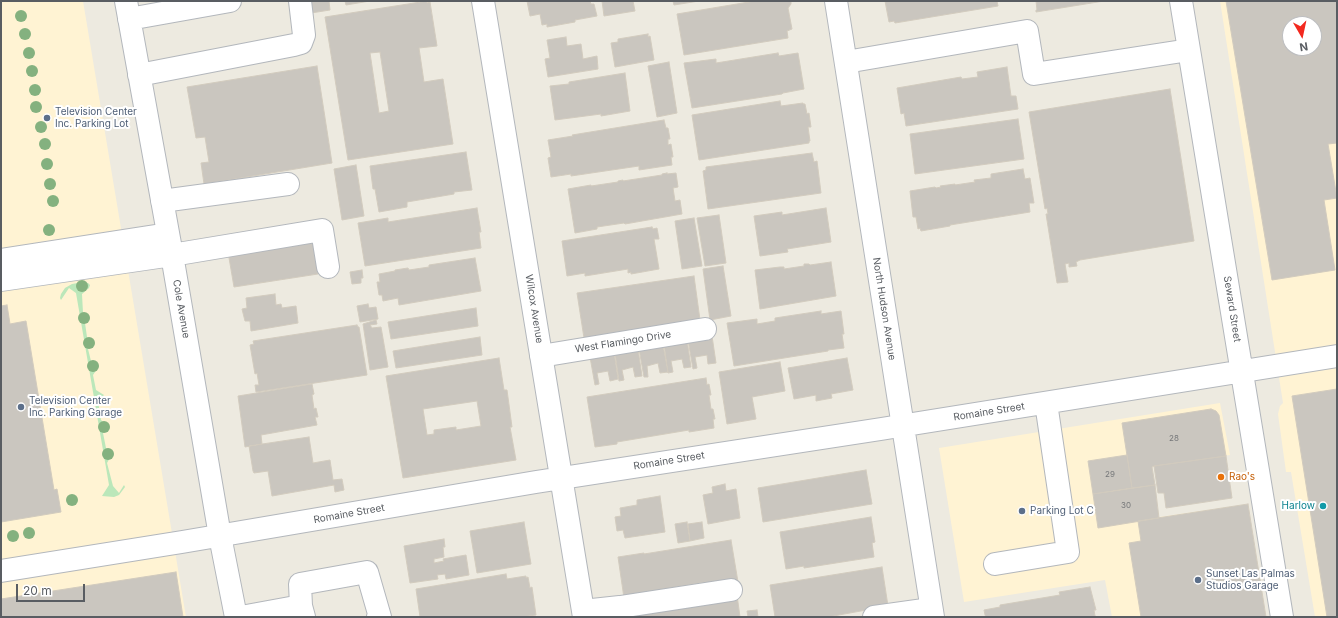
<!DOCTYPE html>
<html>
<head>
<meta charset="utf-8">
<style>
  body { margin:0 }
  #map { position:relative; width:1338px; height:618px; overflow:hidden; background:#edeae0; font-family:Inter,sans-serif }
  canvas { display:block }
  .frame { position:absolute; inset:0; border:2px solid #595d62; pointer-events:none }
  .north { position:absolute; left:1282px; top:16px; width:40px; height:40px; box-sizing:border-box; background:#fff; border:1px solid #bdbec0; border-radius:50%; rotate:171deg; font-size:11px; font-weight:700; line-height:16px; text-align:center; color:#595d62 }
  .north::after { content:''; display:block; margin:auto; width:14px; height:18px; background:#f3291f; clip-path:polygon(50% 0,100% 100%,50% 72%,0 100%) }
  .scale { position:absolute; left:16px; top:584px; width:69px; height:18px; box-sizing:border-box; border:2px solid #595d62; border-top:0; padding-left:5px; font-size:12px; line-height:14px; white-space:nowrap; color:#595d62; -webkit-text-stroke:3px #fff; paint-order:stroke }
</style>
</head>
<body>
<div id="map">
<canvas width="1338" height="618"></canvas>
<div class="frame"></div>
<div class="north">N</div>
<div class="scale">20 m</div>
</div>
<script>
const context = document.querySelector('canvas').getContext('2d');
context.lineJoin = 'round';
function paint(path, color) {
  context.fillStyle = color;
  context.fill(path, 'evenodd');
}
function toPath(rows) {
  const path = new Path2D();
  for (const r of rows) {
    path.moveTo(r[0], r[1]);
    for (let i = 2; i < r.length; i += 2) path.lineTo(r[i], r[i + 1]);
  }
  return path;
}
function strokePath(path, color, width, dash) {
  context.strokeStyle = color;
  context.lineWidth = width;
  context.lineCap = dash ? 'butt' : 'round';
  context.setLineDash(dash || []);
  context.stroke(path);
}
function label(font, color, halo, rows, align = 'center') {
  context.font = font + ' Inter,sans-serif';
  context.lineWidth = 4;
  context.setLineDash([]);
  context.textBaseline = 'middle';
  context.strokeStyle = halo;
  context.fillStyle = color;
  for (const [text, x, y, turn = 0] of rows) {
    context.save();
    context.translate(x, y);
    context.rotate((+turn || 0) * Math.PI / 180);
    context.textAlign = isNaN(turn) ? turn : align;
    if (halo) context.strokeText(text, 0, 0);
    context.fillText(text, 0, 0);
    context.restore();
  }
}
paint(toPath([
  [1,1,83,1,186,617,1,617],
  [1220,1,1337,1,1337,617,1315,617,1291,472,1286,472,1278,414,1280,406,1283,403],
  [1290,24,1314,24,1314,48,1290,48],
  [1220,403,1230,455,1152,467,1159,517,1248,504,1266,617,1112,617,1105,580,964,602,939,448]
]), '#fff3d3');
paint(toPath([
  [83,282,88,283,90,285,89,288,82,294,83,313,90,317,85,323,87,337,93,342,88,349,91,361,99,366,93,375,96,390,104,395,98,401,101,420,108,426,103,433,106,448,111,451,112,454,107,463,113,486,119,493,124,485,125,487,119,495,114,497,102,496,109,485,76,293,69,288,61,300,60,298,61,294,65,288,72,284]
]), '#bbe7ba');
const building = toPath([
  [307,1,329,1,330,10,311,13,307,1],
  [345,1,370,1,346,5,345,1],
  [427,1,427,3,430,2,437,46,419,48,424,82,443,79,453,144,348,160,325,17,427,1],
  [380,52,389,111,379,113,370,53,380,52],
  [527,1,590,1,591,4,594,4,597,16,575,20,575,22,547,27,547,24,542,25,540,14,530,16,527,1],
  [602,1,633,1,635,11,604,16,602,1],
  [673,1,699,1,674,5,673,1],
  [755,1,791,1,791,4,788,8,792,29,787,31,788,38,684,55,677,14,755,1],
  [885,1,997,1,998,6,895,23,894,21,889,22,885,1],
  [1036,1,1104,1,1036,12,1036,10,1037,10,1036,1],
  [1226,1,1337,1,1337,143,1328,144,1337,198,1324,200,1335,270,1272,280,1226,1],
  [1290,24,1314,24,1314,48,1290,48,1290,24],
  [648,34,648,37,650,36,654,60,615,67,611,43,618,42,618,39,648,34],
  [566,37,567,46,581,44,583,59,597,56,598,69,548,77,545,59,550,58,547,40,566,37],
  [778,53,779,56,798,53,804,89,783,93,782,94,692,108,684,63,716,59,716,63,778,53],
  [669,62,677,113,657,117,648,66,669,62],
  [317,66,332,163,204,184,201,163,209,162,205,137,196,138,187,87,317,66],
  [1007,67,1011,96,1016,96,1018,109,906,126,904,113,901,114,897,88,961,77,962,79,978,77,977,72,1007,67],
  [625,73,630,111,601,116,601,114,555,120,550,86,569,84,569,82,625,73],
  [1170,89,1194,241,1080,260,1076,262,1077,266,1069,267,1069,263,1065,264,1068,282,1057,283,1046,214,1048,214,1047,208,1045,209,1029,112,1170,89],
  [780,101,781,106,803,103,803,104,805,104,807,114,809,113,811,127,808,127,810,141,809,141,809,143,699,160,692,115,780,101],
  [1018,119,1024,159,915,174,910,134,1018,119],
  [664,120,666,128,668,128,670,139,668,139,668,145,671,144,673,157,671,157,672,165,639,170,639,166,571,176,571,174,551,177,548,158,551,157,548,140,573,136,572,135,664,120],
  [466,152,472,190,454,192,454,194,407,202,407,207,379,212,375,189,373,189,370,166,466,152],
  [812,153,814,162,817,161,821,193,708,209,703,171,706,170,706,167,812,153],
  [356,165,364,216,342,220,334,169,356,165],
  [1023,169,1025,179,1030,178,1034,203,1029,203,1030,212,950,225,950,226,921,231,920,228,918,229,916,217,913,217,910,191,935,187,936,188,941,187,940,186,955,184,955,185,975,182,974,180,991,178,991,174,1023,169],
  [667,173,667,174,676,173,678,187,673,188,675,201,680,200,682,214,625,224,624,223,597,227,597,229,575,233,568,189,591,185,591,186,618,182,618,181,623,180,623,181,662,175,662,174,667,173],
  [477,208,481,232,479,232,481,248,365,266,358,223,388,218,388,222,477,208],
  [826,208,831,242,787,249,788,252,760,256,754,216,782,212,782,215,826,208],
  [719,215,726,263,705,266,697,218,719,215],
  [694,218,702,266,682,269,675,221,694,218],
  [652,227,653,229,657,228,659,239,654,239,659,269,631,274,631,272,628,273,628,269,585,276,585,273,567,276,562,241,652,227],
  [313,240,318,274,234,287,228,252,313,240],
  [475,258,481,291,399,305,398,298,383,301,382,295,379,295,377,282,380,282,379,274,395,271,395,270,408,268,409,270,429,267,429,265,475,258],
  [831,262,836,296,760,309,755,270,780,267,784,267,784,269,804,266,804,264,809,264,810,265,831,262],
  [723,266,731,316,710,320,703,269,723,266],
  [362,270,363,278,361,278,361,283,352,284,350,272,362,270],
  [694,276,700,320,584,338,577,293,694,276],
  [275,294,276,305,281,304,282,308,296,306,298,323,251,331,250,321,245,321,242,309,247,308,246,298,275,294],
  [368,304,369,308,376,307,378,319,360,322,357,306,368,304],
  [7,305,10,324,26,321,54,490,57,489,61,512,1,522,1,306,7,305],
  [476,308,478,326,391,339,388,322,476,308],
  [821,311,821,314,841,311,844,334,842,334,844,348,828,350,828,351,734,366,727,323,757,319,757,324,775,321,775,318,821,311],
  [376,320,377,324,370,325,372,328,381,327,388,367,370,370,363,324,376,320],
  [357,325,358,327,359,327,367,375,256,392,255,385,259,385,257,373,255,374,250,345,254,344,253,341,357,325],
  [712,336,716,363,708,364,707,355,695,357,697,368,693,369,688,340,712,336],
  [480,337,482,355,396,368,393,351,480,337],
  [687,340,691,367,684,368,682,359,671,361,673,372,668,373,664,344,687,340],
  [663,345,668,372,660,373,658,363,647,366,648,377,644,377,639,349,663,345],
  [638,349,642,376,635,377,633,367,622,370,624,380,619,381,615,353,638,349],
  [614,352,618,379,610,381,608,371,597,373,599,384,595,385,590,357,614,352],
  [499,358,504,390,507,390,512,427,510,427,516,460,403,478,386,376,499,358],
  [477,401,481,426,456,430,456,427,434,430,434,434,427,435,423,409,477,401],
  [847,358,853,390,831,394,832,398,816,401,816,395,794,399,788,368,847,358],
  [780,362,785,391,752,397,756,419,727,424,719,372,780,362],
  [706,378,707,385,709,384,711,395,709,395,711,409,713,409,715,419,713,419,714,428,689,432,689,430,617,442,617,444,595,447,587,397,706,378],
  [312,384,314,394,312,395,314,409,316,408,318,417,315,417,317,425,261,435,262,444,245,447,238,396,312,384],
  [1337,389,1337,617,1327,617,1292,396,1337,389],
  [1211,409,1216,411,1219,415,1226,456,1154,466,1152,467,1155,485,1132,488,1122,423,1211,409],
  [309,437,313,463,330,460,333,480,342,479,344,490,335,492,334,485,272,496,268,471,254,473,253,471,249,446,309,437],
  [1127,455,1132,488,1093,494,1088,461,1127,455],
  [1226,456,1232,498,1166,508,1164,493,1158,493,1154,466,1226,456],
  [866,470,872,504,763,522,758,488,866,470],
  [725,484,726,491,736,489,740,518,708,524,703,495,713,493,712,487,725,484],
  [1155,485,1159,518,1098,528,1093,494,1155,485],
  [660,496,665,532,625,538,623,530,617,531,615,517,621,516,620,508,637,505,637,500,660,496],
  [1248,504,1266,617,1141,617,1129,543,1141,541,1138,521,1248,504],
  [871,517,875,542,872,543,874,557,804,568,804,566,786,569,780,532,871,517],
  [524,522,531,564,477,573,470,531,524,522],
  [687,522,690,541,678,543,675,524,687,522],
  [702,522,704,538,690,541,688,524,702,522],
  [444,539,445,547,443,547,444,557,434,559,434,563,444,561,443,559,466,555,469,575,446,579,445,574,437,575,438,579,410,583,404,546,444,539],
  [731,540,738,582,707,587,706,582,651,591,624,598,618,557,644,553,644,554,731,540],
  [882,567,888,606,828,617,775,617,770,585,882,567],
  [176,572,183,617,1,617,1,599,176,572],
  [506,574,507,579,526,576,526,578,528,577,530,588,532,587,536,615,522,617,420,617,416,589,506,574],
  [1090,587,1096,610,1094,610,1095,616,1097,617,986,617,985,615,984,610,1000,607,1000,605,1060,595,1059,592,1090,587],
  [737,595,740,617,622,617,737,595],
  [757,610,758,617,748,617,747,611,757,610]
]);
paint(building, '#cac6bf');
strokePath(building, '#d2cbbe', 1);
const minor = toPath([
  [126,1,172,255,220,536,236,617],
  [483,1,584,617],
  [836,1,933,617],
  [1181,1,1282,617],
  [129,19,230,1],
  [846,62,1027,31,1034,74,1189,50],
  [139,75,294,45,301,43,304,35,300,1],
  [162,201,288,184],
  [1,260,168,234],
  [1,280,172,255,322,230,328,267],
  [541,356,705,329],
  [995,564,1068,552,1046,403],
  [1,571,182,542,536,482,881,429,1337,356],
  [583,611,620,607,731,590],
  [241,617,301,606],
  [304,617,301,606,300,584,367,572,380,617,378,617],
  [874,617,931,609]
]);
strokePath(minor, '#b3b7bc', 24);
strokePath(minor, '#fff', 22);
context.fillStyle = '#84b17f';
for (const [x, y] of [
  [21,16],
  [25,34],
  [29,53],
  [32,71],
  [35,90],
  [36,107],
  [41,127],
  [45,144],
  [47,164],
  [50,184],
  [53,201],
  [49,230],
  [82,286],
  [84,318],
  [89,343],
  [93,366],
  [104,427],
  [108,454],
  [72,500],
  [29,533],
  [13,536]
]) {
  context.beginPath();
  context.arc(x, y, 6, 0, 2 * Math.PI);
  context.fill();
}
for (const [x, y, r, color] of [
  [47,118,4,"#5c6f8a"],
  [21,407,4,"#5c6f8a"],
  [1221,477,4,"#e8710a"],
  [1323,506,4,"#0f9aa8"],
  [1022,511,4,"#5c6f8a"],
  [1198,580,4,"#5c6f8a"]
]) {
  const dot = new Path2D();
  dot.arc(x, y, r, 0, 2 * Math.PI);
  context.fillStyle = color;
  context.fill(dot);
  strokePath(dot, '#fff', 1.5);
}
label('8px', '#757779', null, [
  ["28",1174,439],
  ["29",1110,475],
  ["30",1126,506]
]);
label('10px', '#4e5e75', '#fff', [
  ["Television Center",55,112],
  ["Inc. Parking Lot",55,124],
  ["Television Center",29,401],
  ["Inc. Parking Garage",29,413],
  ["Parking Lot C",1030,511],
  ["Sunset Las Palmas",1206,574],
  ["Studios Garage",1206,586]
], 'left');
label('10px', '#595d62', '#fff', [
  ["Cole Avenue",181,309,80],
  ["Wilcox Avenue",534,309,81],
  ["North Hudson Avenue",884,309,81],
  ["Seward Street",1232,309,81],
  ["West Flamingo Drive",623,342,-9],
  ["Romaine Street",989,412,-9],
  ["Romaine Street",669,461,-9],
  ["Romaine Street",349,514,-10]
]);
label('10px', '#c56008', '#fff', [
  ["Rao's",1229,477]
], 'left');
label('10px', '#0d838f', '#fff', [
  ["Harlow",1315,506]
], 'right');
</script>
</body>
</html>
